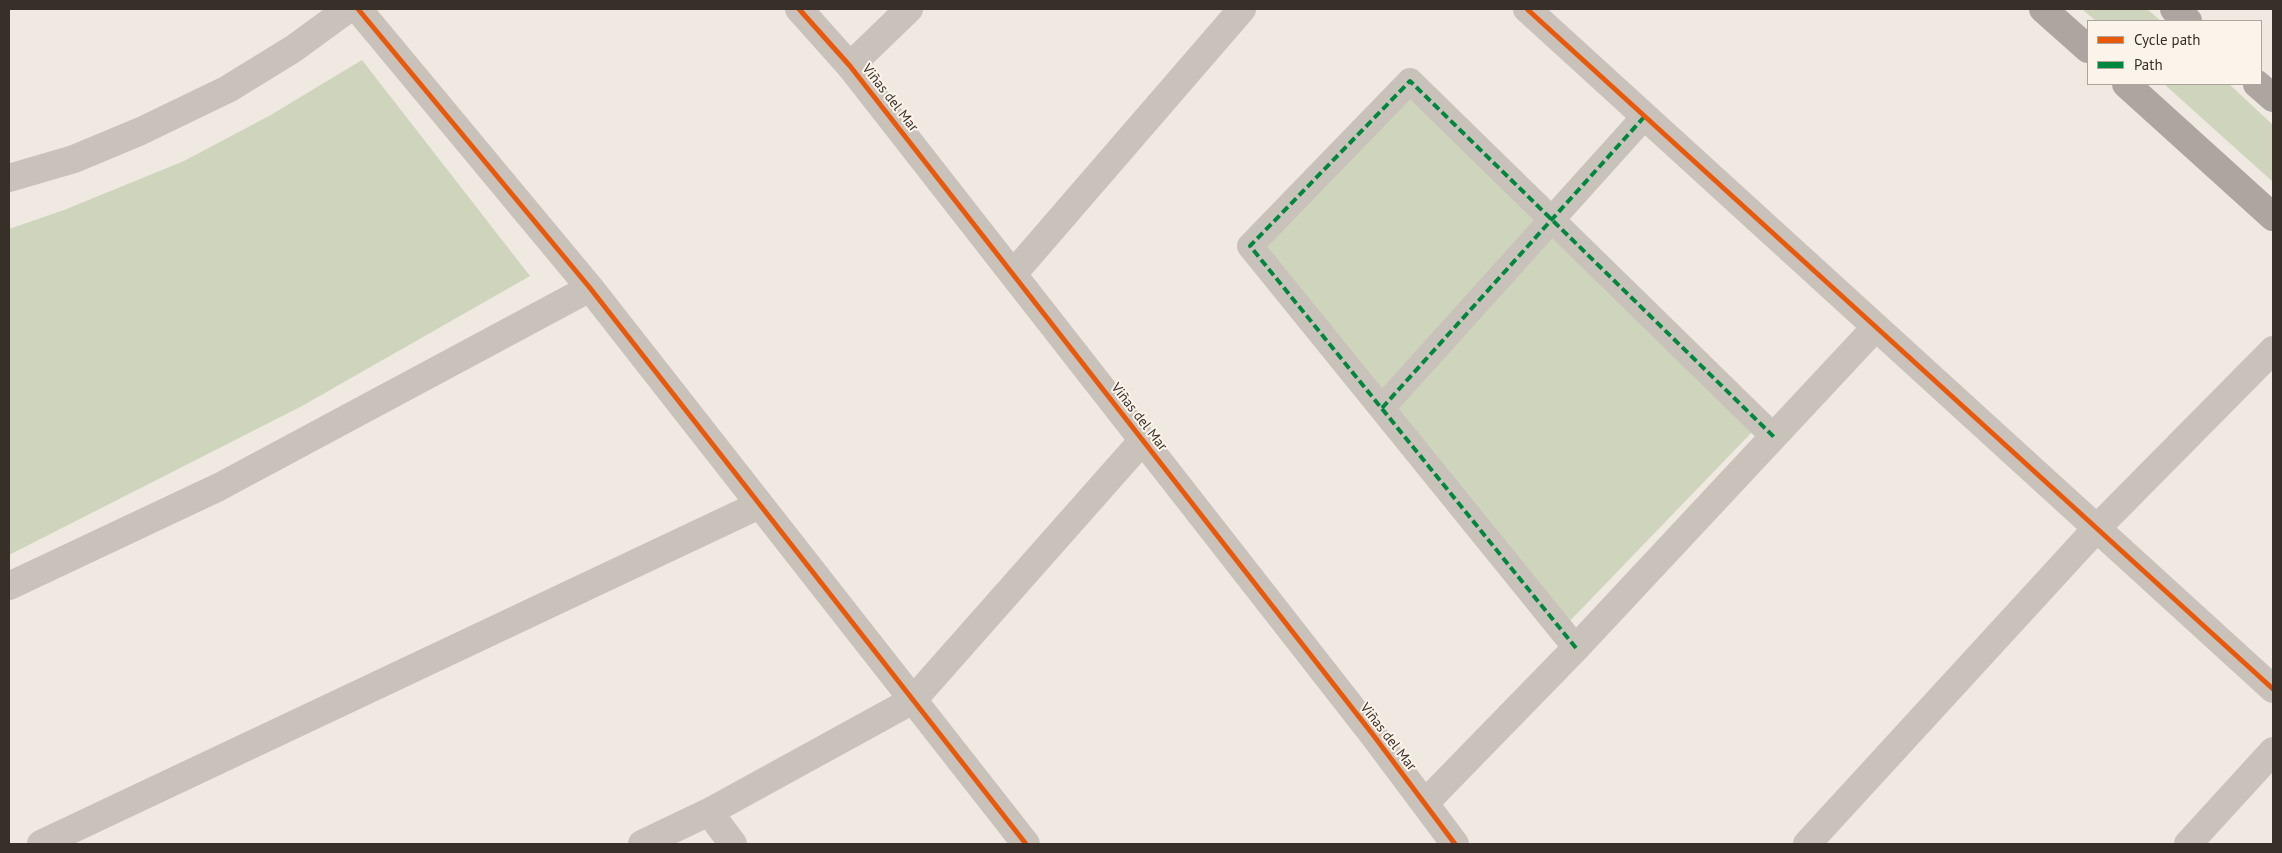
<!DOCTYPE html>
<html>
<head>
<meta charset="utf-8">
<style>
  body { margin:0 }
  #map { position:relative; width:2282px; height:853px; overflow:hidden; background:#efe9e2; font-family:"PT Sans",sans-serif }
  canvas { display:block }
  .frame { position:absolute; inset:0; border:10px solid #392f29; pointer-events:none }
  .legend { position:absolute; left:2087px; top:20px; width:175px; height:65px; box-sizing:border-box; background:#fbf4ea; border:1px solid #ada59d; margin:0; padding:6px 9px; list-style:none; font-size:15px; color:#392f29 }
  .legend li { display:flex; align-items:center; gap:10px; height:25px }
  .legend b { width:25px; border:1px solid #ada59d }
</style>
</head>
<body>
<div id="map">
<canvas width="2282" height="853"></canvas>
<div class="frame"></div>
<ul class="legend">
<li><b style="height:6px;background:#e8590c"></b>Cycle path</li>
<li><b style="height:6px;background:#00873e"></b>Path</li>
</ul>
</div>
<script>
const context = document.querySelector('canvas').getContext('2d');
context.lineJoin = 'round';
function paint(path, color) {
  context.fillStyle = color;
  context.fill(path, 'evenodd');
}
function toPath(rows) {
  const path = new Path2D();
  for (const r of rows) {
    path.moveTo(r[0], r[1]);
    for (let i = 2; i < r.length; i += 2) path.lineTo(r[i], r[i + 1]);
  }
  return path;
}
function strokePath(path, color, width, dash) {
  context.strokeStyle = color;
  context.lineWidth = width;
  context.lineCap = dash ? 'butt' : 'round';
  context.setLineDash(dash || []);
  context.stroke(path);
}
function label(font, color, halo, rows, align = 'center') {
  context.font = font + ' "PT Sans",sans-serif';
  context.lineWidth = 4;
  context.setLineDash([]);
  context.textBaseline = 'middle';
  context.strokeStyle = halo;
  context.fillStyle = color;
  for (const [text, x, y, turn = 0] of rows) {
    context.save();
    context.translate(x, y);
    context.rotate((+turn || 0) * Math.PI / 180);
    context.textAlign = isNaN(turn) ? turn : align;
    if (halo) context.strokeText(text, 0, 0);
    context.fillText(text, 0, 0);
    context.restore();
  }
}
paint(toPath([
  [2082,9,2147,9,2161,21,2096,21],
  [362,60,530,276,302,406,9,555,9,229,64,210,184,161,269,116],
  [2164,84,2229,84,2273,125,2273,182],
  [1406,90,1540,214,1379,393,1257,246],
  [1551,235,1753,431,1565,626,1393,415]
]), '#cfd5bc');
strokePath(toPath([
  [1382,408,1645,116],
  [1576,648,1250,246,1410,81,1774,437]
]), '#c8c2bb', 26);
strokePath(toPath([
  [358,9,590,288,1026,844],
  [1527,9,2273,689],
  [850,66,909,9],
  [9,178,74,159,141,131,228,89,293,49,348,9],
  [1013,274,1242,9],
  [9,586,219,487,590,288],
  [1425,803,1576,648,1876,327],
  [709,812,733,844],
  [41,844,759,505],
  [642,844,709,812,913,700,1143,440],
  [1807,844,2097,528,2273,350],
  [2188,844,2273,751]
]), '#c8c2bb', 28);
strokePath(toPath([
  [799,9,850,66,1374,736,1455,844]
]), '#c8c2bb', 28);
strokePath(toPath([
  [2043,9,2088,49],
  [2174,9,2188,21],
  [2126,84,2273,217],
  [2257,84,2273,98]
]), '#ada6a0', 28);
strokePath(toPath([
  [1382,408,1645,116],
  [1576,648,1250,246,1410,81,1774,437]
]), '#00873e', 4, [8, 4]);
strokePath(toPath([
  [358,9,590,288,1026,844],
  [799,9,850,66,1374,736,1455,844],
  [1527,9,2273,689]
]), '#e8590c', 5);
label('14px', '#392f29', '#fbf4ea', [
  ["Viñas del Mar",890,98,52],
  ["Viñas del Mar",1139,417,52],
  ["Viñas del Mar",1388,737,52]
]);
</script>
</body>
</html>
